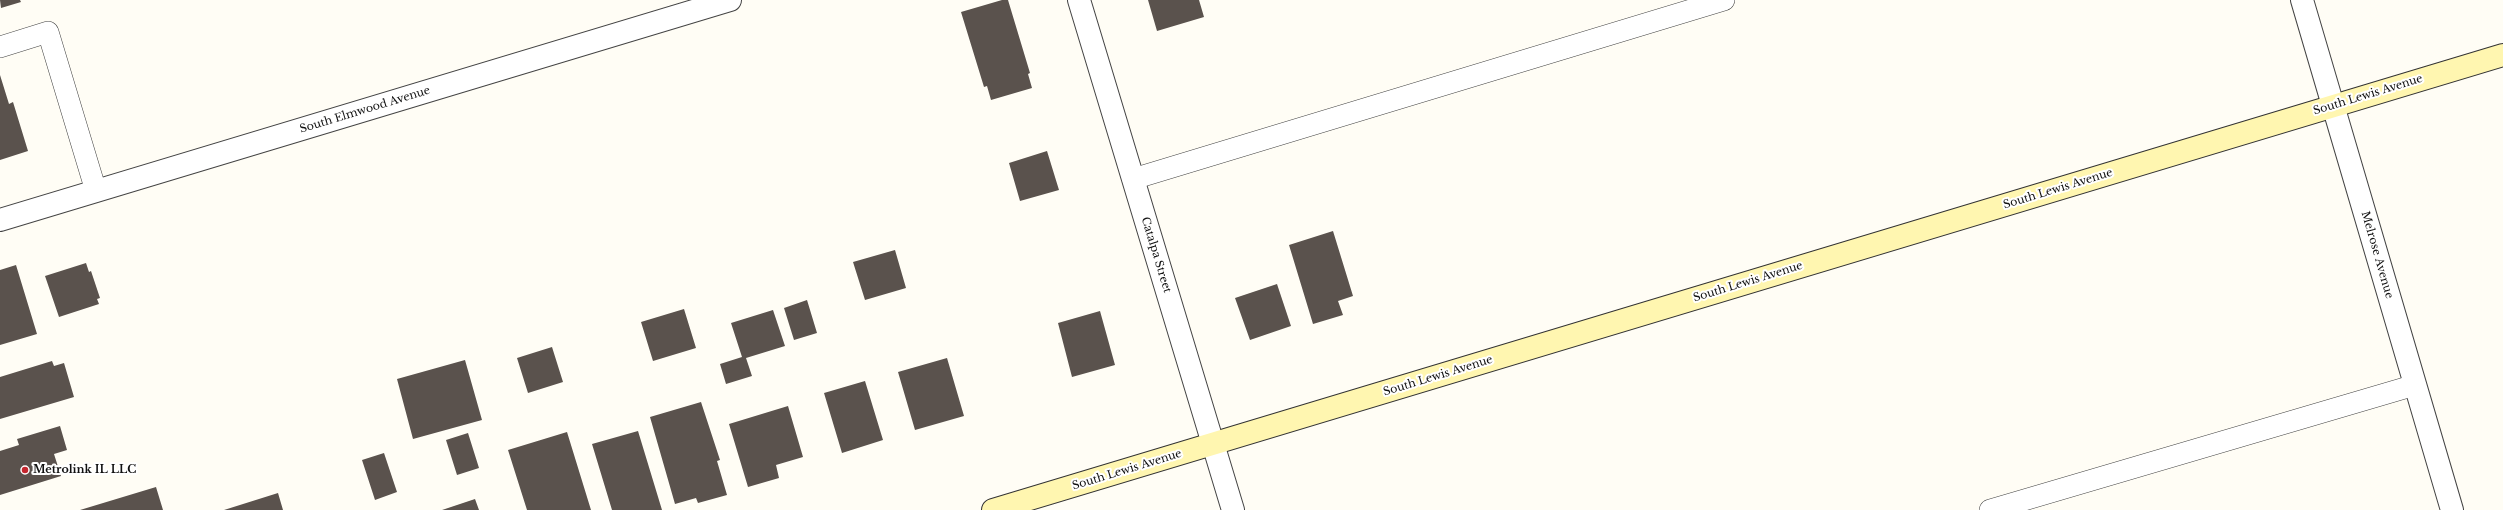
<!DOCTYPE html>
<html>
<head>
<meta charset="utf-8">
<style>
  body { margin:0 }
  canvas { display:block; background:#fffdf5 }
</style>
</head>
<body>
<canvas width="2503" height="510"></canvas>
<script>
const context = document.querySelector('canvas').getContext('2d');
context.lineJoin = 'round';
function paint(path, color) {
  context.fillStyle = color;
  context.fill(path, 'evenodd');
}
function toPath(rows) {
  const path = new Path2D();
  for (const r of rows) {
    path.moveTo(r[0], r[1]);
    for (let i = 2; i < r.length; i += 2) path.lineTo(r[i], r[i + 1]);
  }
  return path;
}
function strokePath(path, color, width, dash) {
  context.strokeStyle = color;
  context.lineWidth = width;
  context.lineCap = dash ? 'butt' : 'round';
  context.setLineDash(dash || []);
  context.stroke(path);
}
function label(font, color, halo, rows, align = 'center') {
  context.font = font + ' "Libre Baskerville",serif';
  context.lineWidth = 4;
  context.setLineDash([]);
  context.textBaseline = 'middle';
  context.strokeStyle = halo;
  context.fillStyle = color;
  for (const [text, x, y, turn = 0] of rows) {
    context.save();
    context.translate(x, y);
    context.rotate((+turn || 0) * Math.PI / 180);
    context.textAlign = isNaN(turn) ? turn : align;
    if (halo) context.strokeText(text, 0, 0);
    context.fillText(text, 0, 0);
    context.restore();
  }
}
paint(toPath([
  [0,0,20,0,21,2,1,8],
  [1002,0,1008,0,1030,73,1028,74,1032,88,991,100,987,86,984,87,961,12],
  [1148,0,1199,0,1204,17,1157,31],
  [0,75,9,104,13,102,28,151,0,160],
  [1047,151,1059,190,1020,201,1009,163],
  [1333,231,1353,296,1338,301,1343,315,1313,324,1289,245],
  [895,250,906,288,865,300,853,262],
  [86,263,89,272,91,271,100,298,97,299,99,304,59,317,45,276],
  [16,265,37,334,0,345,0,270],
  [1277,284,1291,326,1250,340,1235,298],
  [807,300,817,333,794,340,784,308],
  [684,309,696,348,653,361,641,322],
  [773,310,785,346,746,358,752,376,726,384,720,364,742,357,731,323],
  [1100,311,1115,365,1072,377,1058,323],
  [552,347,563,382,528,393,517,358],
  [947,358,964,416,915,430,898,372],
  [465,360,482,420,413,439,397,379],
  [52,361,54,366,64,363,74,397,0,419,0,377],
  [865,381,883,440,842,453,824,393],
  [701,402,720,460,717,461,727,495,698,503,696,498,675,504,650,417],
  [788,406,803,457,776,465,779,478,748,487,729,424],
  [60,426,67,450,54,454,61,476,0,495,0,451,19,445,17,439],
  [638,431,662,510,612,510,592,444],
  [567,432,591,510,527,510,508,450],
  [468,433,479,468,457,475,446,440],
  [384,453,397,492,375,500,362,460],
  [156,487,163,510,80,510],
  [278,493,283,510,224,510],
  [475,499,479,510,442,510]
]), '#5a524d');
const lane = toPath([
  [0,47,48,32,96,191],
  [1133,179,1724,0],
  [1990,510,2415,385]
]);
const street = toPath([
  [1079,0,1233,510],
  [2302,0,2452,510],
  [0,220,730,0]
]);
const secondary = toPath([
  [993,510,2503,55]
]);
strokePath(lane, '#444', 22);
strokePath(street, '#444', 24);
strokePath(secondary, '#333', 24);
strokePath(lane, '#fff', 21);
strokePath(street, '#fff', 22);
strokePath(secondary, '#fff6b0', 22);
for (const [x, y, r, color] of [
  [25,470,4,"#c4262e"]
]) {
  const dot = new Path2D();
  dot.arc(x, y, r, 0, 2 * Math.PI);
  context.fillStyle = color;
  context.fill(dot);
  strokePath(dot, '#fff', 1.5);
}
label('11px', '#111', '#fff', [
  ["South Lewis Avenue",2368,95,-17],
  ["South Elmwood Avenue",365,110,-17],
  ["South Lewis Avenue",2058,189,-17],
  ["Catalpa Street",1156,255,73],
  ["Melrose Avenue",2377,255,74],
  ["South Lewis Avenue",1748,282,-17],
  ["South Lewis Avenue",1438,376,-17],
  ["South Lewis Avenue",1127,470,-17]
]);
label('bold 11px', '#111', '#fff', [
  ["Metrolink IL LLC",33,470]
], 'left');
</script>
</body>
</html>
